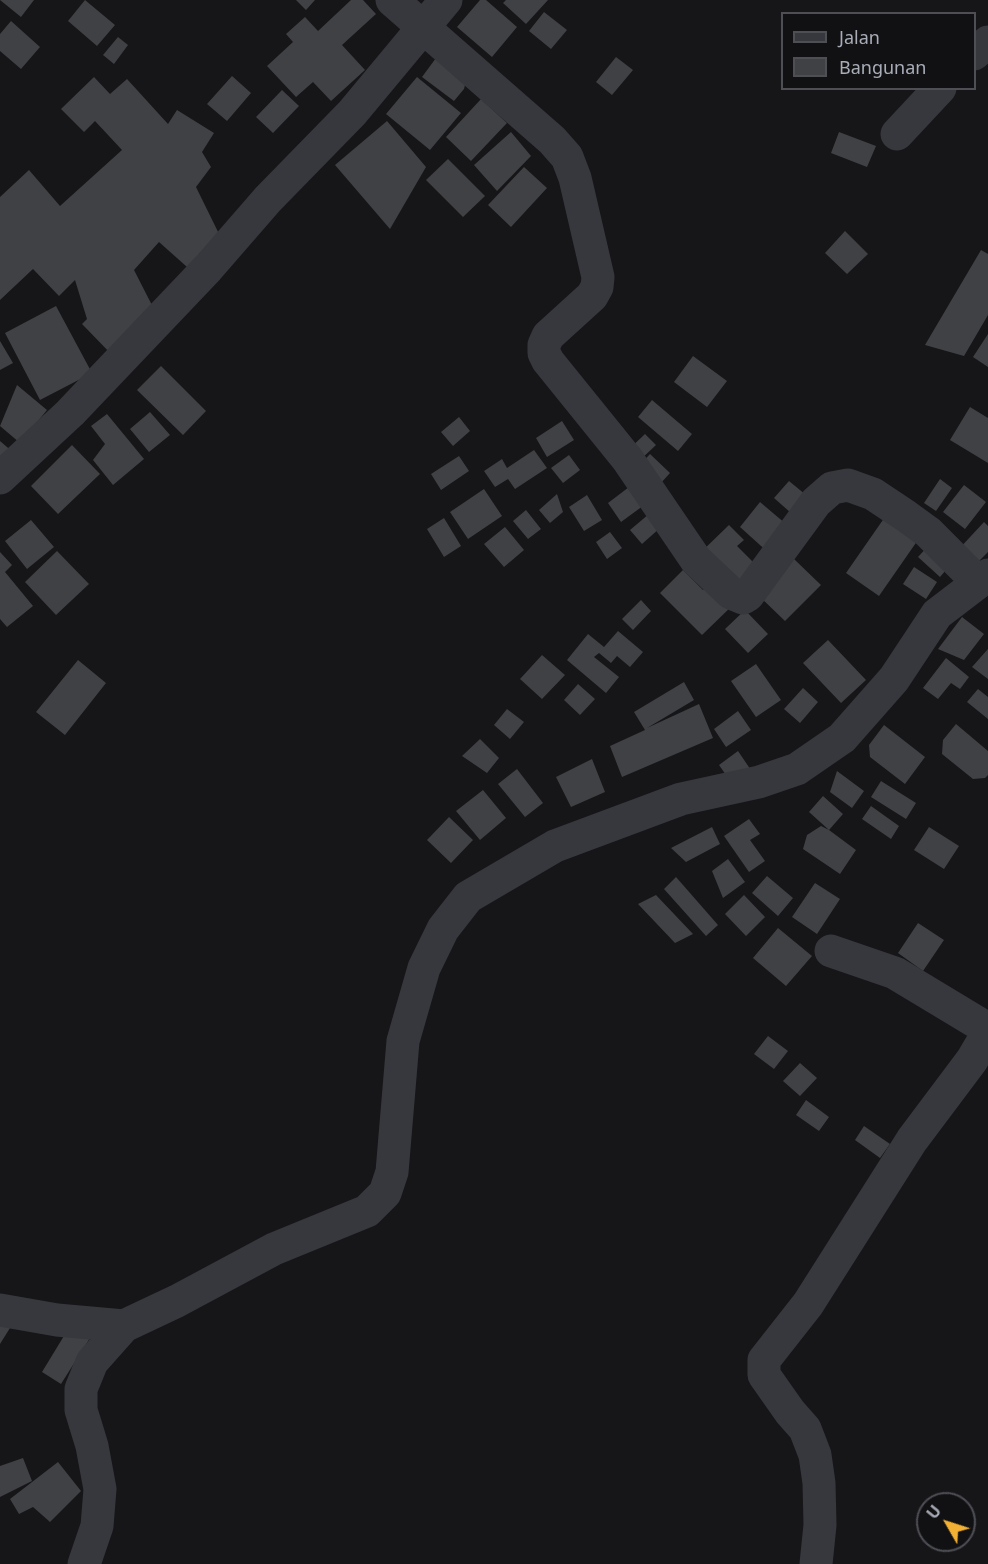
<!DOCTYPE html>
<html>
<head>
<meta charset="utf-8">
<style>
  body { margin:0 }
  #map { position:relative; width:988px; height:1564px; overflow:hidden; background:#161618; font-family:"Noto Sans",sans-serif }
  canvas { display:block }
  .legend { position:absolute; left:781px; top:12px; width:195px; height:78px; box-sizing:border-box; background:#111113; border:2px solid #4d4f55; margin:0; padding:8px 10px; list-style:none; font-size:18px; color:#a8adb8 }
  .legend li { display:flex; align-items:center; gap:12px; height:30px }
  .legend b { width:30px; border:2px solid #4d4f55 }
  .north { position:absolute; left:916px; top:1492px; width:60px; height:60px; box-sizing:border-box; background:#111113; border:2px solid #4d4f55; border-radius:50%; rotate:309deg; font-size:16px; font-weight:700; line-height:24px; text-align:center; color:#a8adb8 }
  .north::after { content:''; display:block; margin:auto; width:21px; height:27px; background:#f2b134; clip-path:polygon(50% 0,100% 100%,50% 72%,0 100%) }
</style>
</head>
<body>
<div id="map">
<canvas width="988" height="1564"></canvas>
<ul class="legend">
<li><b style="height:8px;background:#37383d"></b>Jalan</li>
<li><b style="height:16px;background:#404145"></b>Bangunan</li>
</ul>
<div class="north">U</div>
</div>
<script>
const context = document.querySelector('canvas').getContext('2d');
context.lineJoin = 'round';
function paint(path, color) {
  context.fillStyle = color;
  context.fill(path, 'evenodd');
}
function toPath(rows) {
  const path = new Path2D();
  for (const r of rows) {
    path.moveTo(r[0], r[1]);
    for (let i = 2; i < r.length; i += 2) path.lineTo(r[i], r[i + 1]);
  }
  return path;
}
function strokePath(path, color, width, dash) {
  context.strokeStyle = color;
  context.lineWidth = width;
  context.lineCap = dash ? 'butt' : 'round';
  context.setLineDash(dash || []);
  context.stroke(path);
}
paint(toPath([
  [0,0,34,0,21,17],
  [85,0,115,25,97,46,68,21],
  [296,0,315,0,306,10],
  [351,0,363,0,376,14,342,45,365,70,331,101,313,82,296,97,267,66,293,42,286,34,305,17,318,31],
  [480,0,486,0,517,27,492,57,457,27],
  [506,0,548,0,526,24,503,3],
  [544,12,567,30,551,49,529,31],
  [11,21,40,47,21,69,0,51,0,34],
  [118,37,128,45,114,64,103,55],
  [616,57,633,70,612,95,596,82],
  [436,58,466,81,464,89,454,101,422,77],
  [232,76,251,93,227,121,207,104],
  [94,77,110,94,127,79,168,124,177,110,214,133,202,152,211,167,196,187,224,244,196,275,159,242,134,270,157,315,114,357,82,324,87,319,75,280,59,296,33,269,0,300,0,197,29,170,60,206,122,150,95,121,84,132,61,109],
  [417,77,461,113,430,150,386,114],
  [282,90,299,106,273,133,256,117],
  [481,99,507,123,471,161,446,137],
  [387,121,426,167,390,229,335,165],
  [511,132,531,156,497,191,474,165],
  [839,132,876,146,867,167,831,153],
  [448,159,485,196,463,217,426,180],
  [524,167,547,188,511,227,488,205],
  [845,231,868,254,847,274,825,253],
  [981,250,988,254,988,315,964,356,925,345],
  [56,306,92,373,40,400,5,333],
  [988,334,988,367,973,357],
  [0,341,13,363,0,370],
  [693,356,727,381,707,407,674,382],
  [161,366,206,411,183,435,137,390],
  [17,385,47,410,20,443,0,426],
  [652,400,692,434,678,451,638,417],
  [970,407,988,418,988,463,950,440],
  [150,412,170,435,149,452,130,429],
  [107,414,144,459,113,485,93,460,105,444,91,426],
  [459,417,470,431,453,446,441,432],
  [562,421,574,440,547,457,536,438],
  [645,434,656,445,638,462,627,451],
  [0,441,14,453,0,468],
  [72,445,100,474,58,514,31,486],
  [534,450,547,468,515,489,508,479,495,487,484,471,502,459,507,468],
  [650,454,670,473,660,484,640,465],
  [569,455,580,470,563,483,551,468],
  [459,456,469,471,441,490,431,474],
  [940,479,952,488,936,511,924,503],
  [789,481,806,495,791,513,774,498],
  [633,484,647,503,621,522,608,503],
  [964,485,986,502,965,529,943,512],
  [484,489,502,516,468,539,450,512],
  [557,494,563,512,550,523,539,510],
  [587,495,602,520,584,531,569,507],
  [760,502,793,530,771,555,740,527],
  [526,510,541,529,528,539,513,521],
  [649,514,660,528,642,544,630,530],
  [887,514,920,537,879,596,846,573],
  [444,518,461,546,444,557,427,529],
  [31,520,54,547,27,569,5,541],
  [984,522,988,526,988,552,974,566,958,550],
  [729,525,744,540,737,546,756,565,733,588,699,554],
  [505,527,524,550,504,567,484,544],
  [610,532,622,548,607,559,596,542],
  [929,545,952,563,940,577,918,557],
  [57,551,89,584,56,615,25,582],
  [0,552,12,565,5,572,33,606,7,627,0,619],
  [794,559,821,585,785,621,758,595],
  [914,567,937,582,926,599,903,584],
  [683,570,703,590,712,581,734,604,702,635,660,593],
  [641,600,651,611,633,630,622,619],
  [745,610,768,634,748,653,725,629],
  [962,617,984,634,964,660,938,649],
  [618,631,643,652,630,667,617,656,611,663,599,653,594,657,619,677,606,693,567,660,588,634,604,647],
  [828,640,866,680,841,703,803,663],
  [988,649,988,679,972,667],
  [542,655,565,675,542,699,520,679],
  [946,658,969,677,960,689,951,683,938,699,923,688],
  [78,660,106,683,65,735,36,712],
  [756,664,781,700,756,717,731,681],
  [684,682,694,700,647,728,699,704,713,738,622,777,610,746,645,730,634,712],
  [578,684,595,699,580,715,564,700],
  [803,688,818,702,800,723,784,709],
  [978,689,988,697,988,719,967,702],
  [507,709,524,722,510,739,494,725],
  [738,711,751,730,726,747,714,729],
  [956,724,988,751,988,775,985,778,973,779,942,754,943,740],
  [884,725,925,757,905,784,870,757,869,745],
  [480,739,499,758,487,773,462,756],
  [738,751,759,782,735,788,719,765],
  [592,759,605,792,571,807,556,777],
  [517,769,543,803,525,817,498,784],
  [837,771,864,791,852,808,830,792],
  [881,781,916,803,906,819,871,797],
  [483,790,506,818,480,840,456,811],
  [823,796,843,814,829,830,856,850,840,874,803,849,807,835,821,826,829,830,809,812],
  [871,806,899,826,891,839,862,819],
  [449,817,473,840,451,863,427,840],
  [749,819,760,834,750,840,765,861,749,872,724,836],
  [712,827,720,844,686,862,671,848],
  [929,827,959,846,944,869,914,850],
  [728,859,745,882,723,898,712,871],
  [767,876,793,898,778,916,752,893],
  [676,877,718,925,706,936,664,889],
  [815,883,840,899,817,934,792,917],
  [656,895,693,934,675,943,638,904],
  [744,895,765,917,746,936,725,914],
  [918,923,944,940,923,971,898,953],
  [778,928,812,956,786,986,753,958],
  [768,1036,788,1051,774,1069,754,1054],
  [800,1063,817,1078,800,1096,783,1081],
  [806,1100,829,1117,819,1131,796,1115],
  [864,1126,890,1144,880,1158,855,1140],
  [0,1316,15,1320,0,1344],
  [70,1326,90,1338,61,1384,42,1372],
  [23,1458,32,1481,0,1497,0,1466],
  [58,1462,81,1491,50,1522,33,1507,19,1514,10,1499]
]), '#404145');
strokePath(toPath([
  [392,0,552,140,567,157,575,178,598,277,597,287,592,296,548,336,544,345,544,353,548,361,628,460,696,560,731,593,743,598,748,595,816,502,832,488,848,485,873,494,906,516,928,532,978,582],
  [974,54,988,42],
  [897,134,940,88],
  [0,478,70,413,208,268,268,199,352,113,446,0],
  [831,951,895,973,988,1029],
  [0,1310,57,1320,124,1326,177,1301,274,1249,367,1211,385,1193,392,1172,403,1041,424,968,443,929,468,897,555,846,681,799,759,782,797,769,842,738,894,679,937,614,988,575],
  [84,1564,97,1526,100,1489,92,1446,81,1410,81,1389,92,1362,124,1326],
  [816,1564,820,1525,819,1483,815,1455,805,1429,790,1412,764,1375,764,1360,808,1304,912,1140,972,1060,988,1033]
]), '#37383d', 33);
</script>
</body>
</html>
